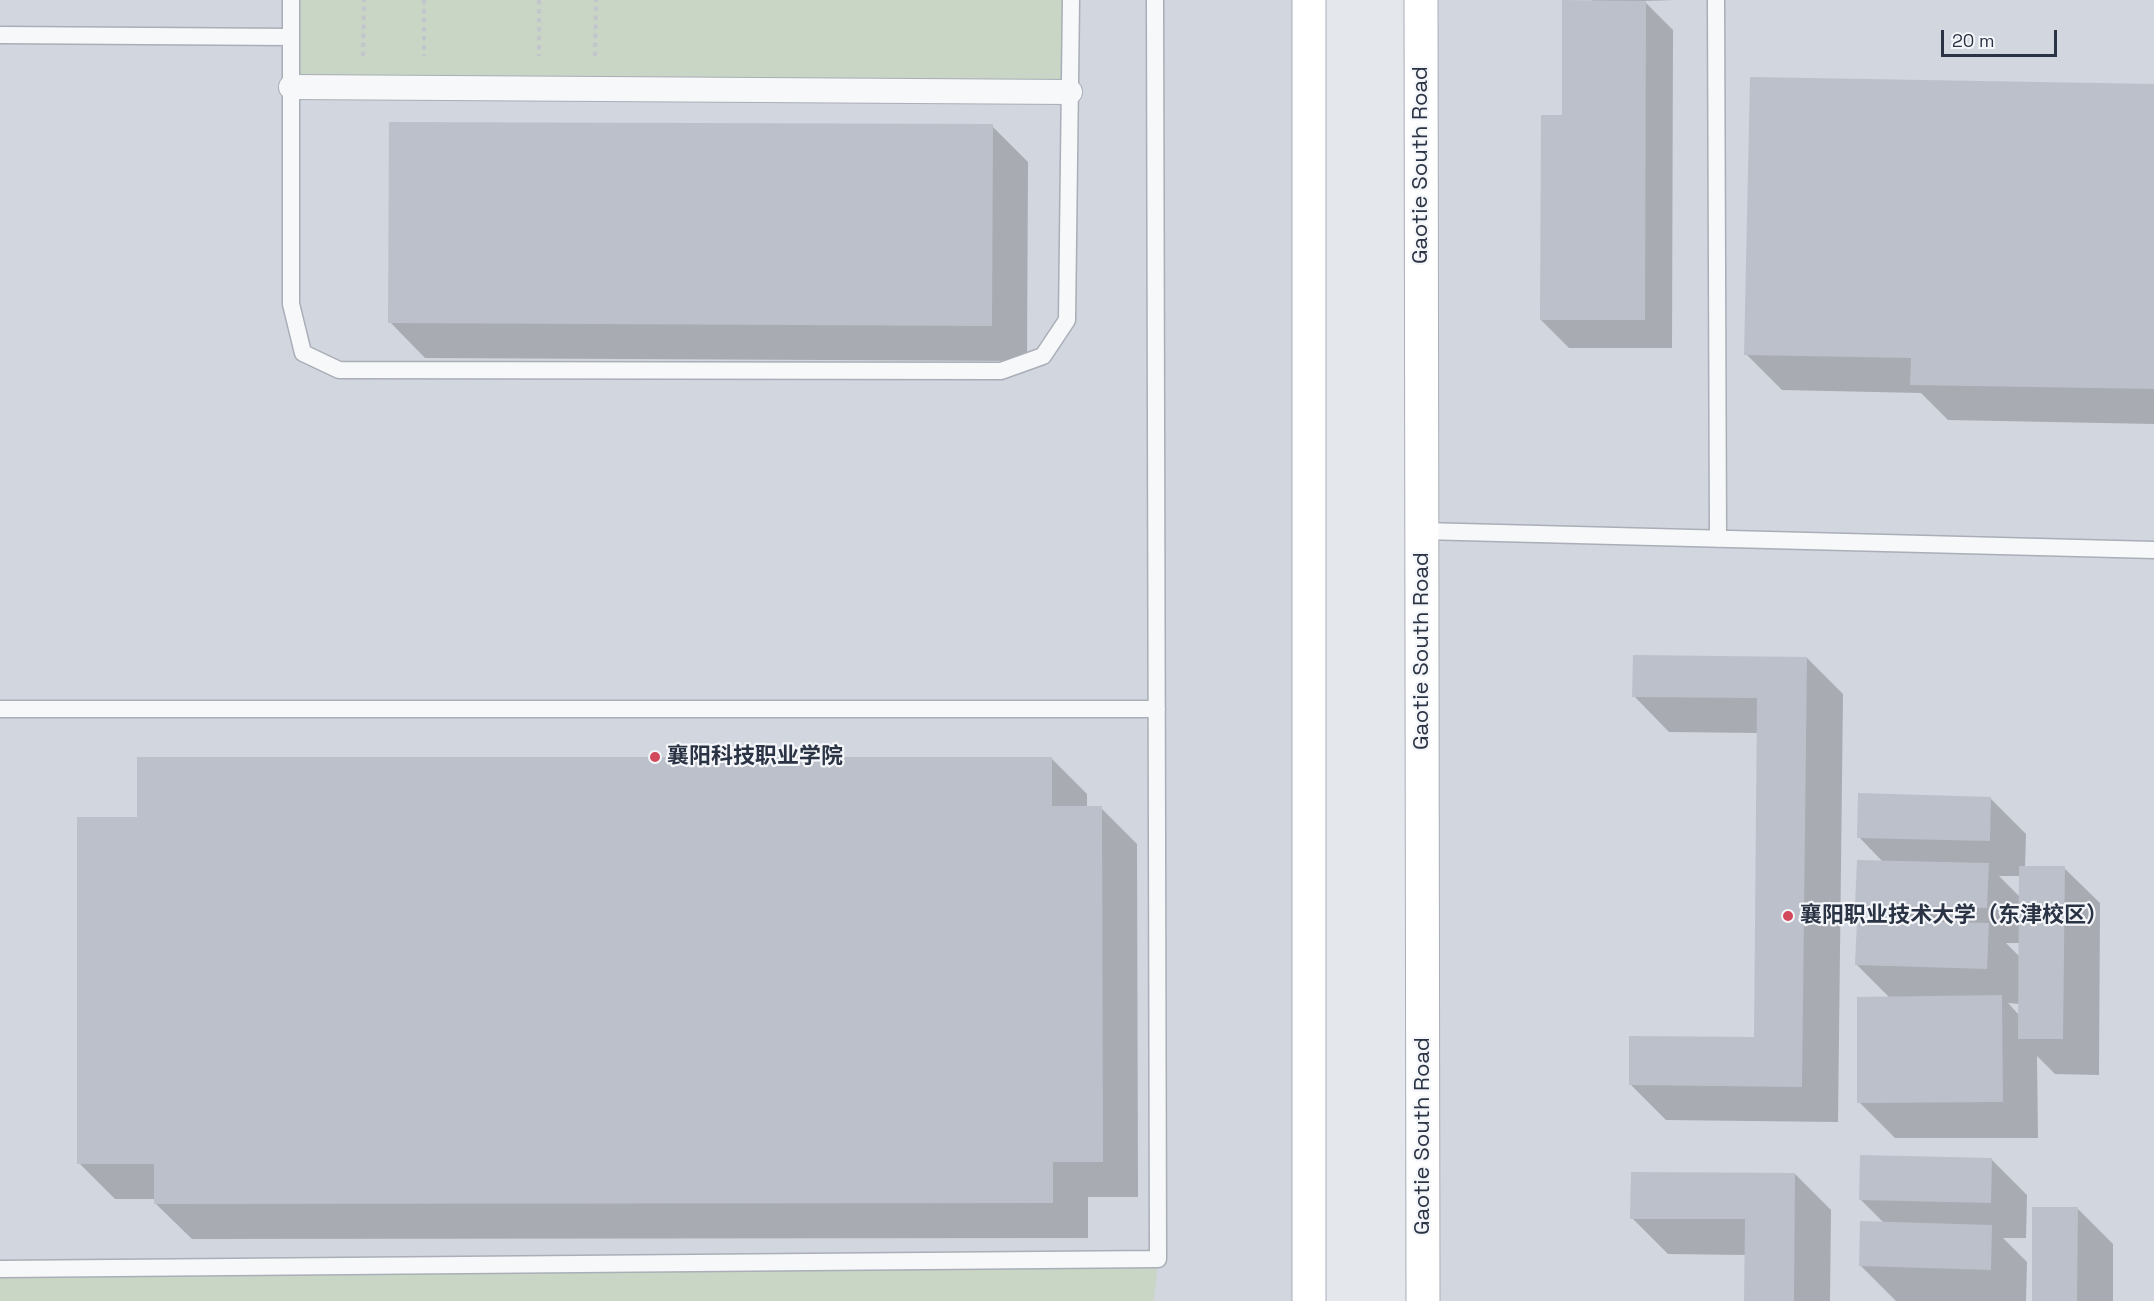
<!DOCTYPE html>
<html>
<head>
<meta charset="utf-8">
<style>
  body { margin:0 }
  #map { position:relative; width:2154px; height:1301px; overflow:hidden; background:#e4e7ec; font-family:"Space Grotesk",sans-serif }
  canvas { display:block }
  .scale { position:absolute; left:1941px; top:30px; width:116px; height:27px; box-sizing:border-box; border:3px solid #2b3445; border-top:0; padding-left:8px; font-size:18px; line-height:21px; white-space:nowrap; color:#2b3445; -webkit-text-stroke:4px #f4f6f9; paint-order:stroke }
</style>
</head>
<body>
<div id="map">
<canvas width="2154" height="1301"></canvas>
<div class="scale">20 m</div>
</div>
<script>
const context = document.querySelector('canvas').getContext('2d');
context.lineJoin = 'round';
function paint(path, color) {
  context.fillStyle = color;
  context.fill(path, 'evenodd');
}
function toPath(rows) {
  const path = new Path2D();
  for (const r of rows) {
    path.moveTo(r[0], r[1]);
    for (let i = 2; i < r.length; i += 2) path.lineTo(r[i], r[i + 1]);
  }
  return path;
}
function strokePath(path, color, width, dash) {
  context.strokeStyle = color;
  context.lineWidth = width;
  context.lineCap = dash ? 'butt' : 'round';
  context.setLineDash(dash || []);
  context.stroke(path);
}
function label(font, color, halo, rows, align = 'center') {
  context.font = font + ' "Space Grotesk","Noto Sans SC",sans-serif';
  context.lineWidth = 4.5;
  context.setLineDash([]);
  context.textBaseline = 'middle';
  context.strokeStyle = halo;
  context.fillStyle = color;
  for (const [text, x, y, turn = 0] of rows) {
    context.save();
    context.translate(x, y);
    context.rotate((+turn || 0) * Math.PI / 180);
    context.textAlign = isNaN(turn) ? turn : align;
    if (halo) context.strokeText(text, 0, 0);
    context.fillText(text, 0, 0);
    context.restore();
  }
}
paint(toPath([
  [0,0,1309,0,1309,1301,0,1301],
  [1421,0,2154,0,2154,1301,1423,1301]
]), '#d2d6de');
paint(toPath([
  [291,0,1071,0,1070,92,291,87],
  [1158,1259,1154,1301,0,1301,0,1269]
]), '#c9d6c5');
paint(toPath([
  [1592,0,1676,0,1644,1,1673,30,1672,348,1569,348,1541,320,1563,116,1594,2],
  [2154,86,2154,424,1948,420,1921,393,1782,390,1746,354],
  [992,126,1028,162,1027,361,425,358,390,322],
  [1807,658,1843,694,1838,1122,1666,1120,1630,1084,1755,1039,1759,733,1669,732,1634,696],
  [1051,758,1087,794,1087,808,1101,808,1137,844,1138,1197,1088,1197,1088,1238,192,1239,156,1204,156,1199,115,1199,79,1163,138,819],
  [1990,798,2026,834,2025,868,2064,868,2100,903,2099,1075,2055,1074,2037,1056,2038,1138,1895,1138,1859,1102,1890,998,1857,965,1874,922,1857,904,1883,862,1859,837],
  [1999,876,2020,876,2020,897],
  [2006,943,2020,943,2020,957],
  [2008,1003,2020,1004,2019,1015],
  [1991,1159,2027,1195,2026,1238,2003,1238,2027,1262,2026,1301,1896,1301,1860,1265,1884,1223,1860,1199],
  [1795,1174,1831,1210,1830,1301,1746,1301,1746,1255,1668,1254,1632,1218],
  [2077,1208,2113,1244,2113,1301,2033,1301]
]), '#0003');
paint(toPath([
  [1562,0,1646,1,1645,320,1540,320,1541,115,1562,115],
  [1750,77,2154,84,2154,389,1910,385,1911,358,1744,355],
  [389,122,993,124,992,326,388,323],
  [1633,655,1807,657,1802,1087,1629,1085,1629,1036,1754,1037,1757,698,1632,697],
  [137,757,1052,757,1052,806,1102,806,1103,1162,1053,1162,1053,1203,154,1204,154,1164,77,1164,77,817,137,817],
  [1858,793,1991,797,1990,841,1857,838],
  [1857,860,1989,863,1987,908,1855,905],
  [2019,866,2065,866,2063,1039,2018,1039],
  [1857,920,1989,923,1987,969,1855,965],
  [2002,995,2003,1102,1857,1103,1857,997],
  [1860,1155,1992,1158,1991,1203,1859,1200],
  [1631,1172,1795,1173,1794,1301,1744,1301,1745,1219,1630,1219],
  [2032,1207,2078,1207,2077,1301,2032,1301],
  [1860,1221,1992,1225,1991,1270,1859,1266]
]), '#bbc0ca');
const service = toPath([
  [291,0,291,304,303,353,339,370,1001,371,1043,356,1067,320,1071,0],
  [1716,0,1718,539],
  [0,35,291,37],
  [1422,531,2154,550],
  [0,709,1157,709],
  [0,1269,1158,1259,1155,0]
]);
const pedestrian = toPath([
  [291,87,1070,92]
]);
const secondary = toPath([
  [1309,0,1309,1301],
  [1421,0,1423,1301]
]);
strokePath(service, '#a9aeb7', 19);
strokePath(pedestrian, '#a9aeb7', 26);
strokePath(secondary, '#a9aeb7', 35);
strokePath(toPath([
  [424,0,424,56],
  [539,0,539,56],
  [363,56,364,0],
  [595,56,596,0]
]), '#c2c5cb', 4, [4.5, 4.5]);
strokePath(service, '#f7f8fa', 16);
strokePath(pedestrian, '#f7f8fa', 24);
strokePath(secondary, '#fff', 33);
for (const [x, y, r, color] of [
  [655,757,6,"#d1495b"],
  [1788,916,6,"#d1495b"]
]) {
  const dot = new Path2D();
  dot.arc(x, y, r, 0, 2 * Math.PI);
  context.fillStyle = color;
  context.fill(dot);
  strokePath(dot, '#f4f6f9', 2);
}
label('22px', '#2b3445', '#f4f6f9', [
  ["Gaotie South Road",1421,165,-90],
  ["Gaotie South Road",1422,651,-90],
  ["Gaotie South Road",1423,1136,-90]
]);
label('bold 22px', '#2b3445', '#f4f6f9', [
  ["襄阳科技职业学院",667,757],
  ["襄阳职业技术大学（东津校区）",1800,916]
], 'left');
</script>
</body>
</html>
